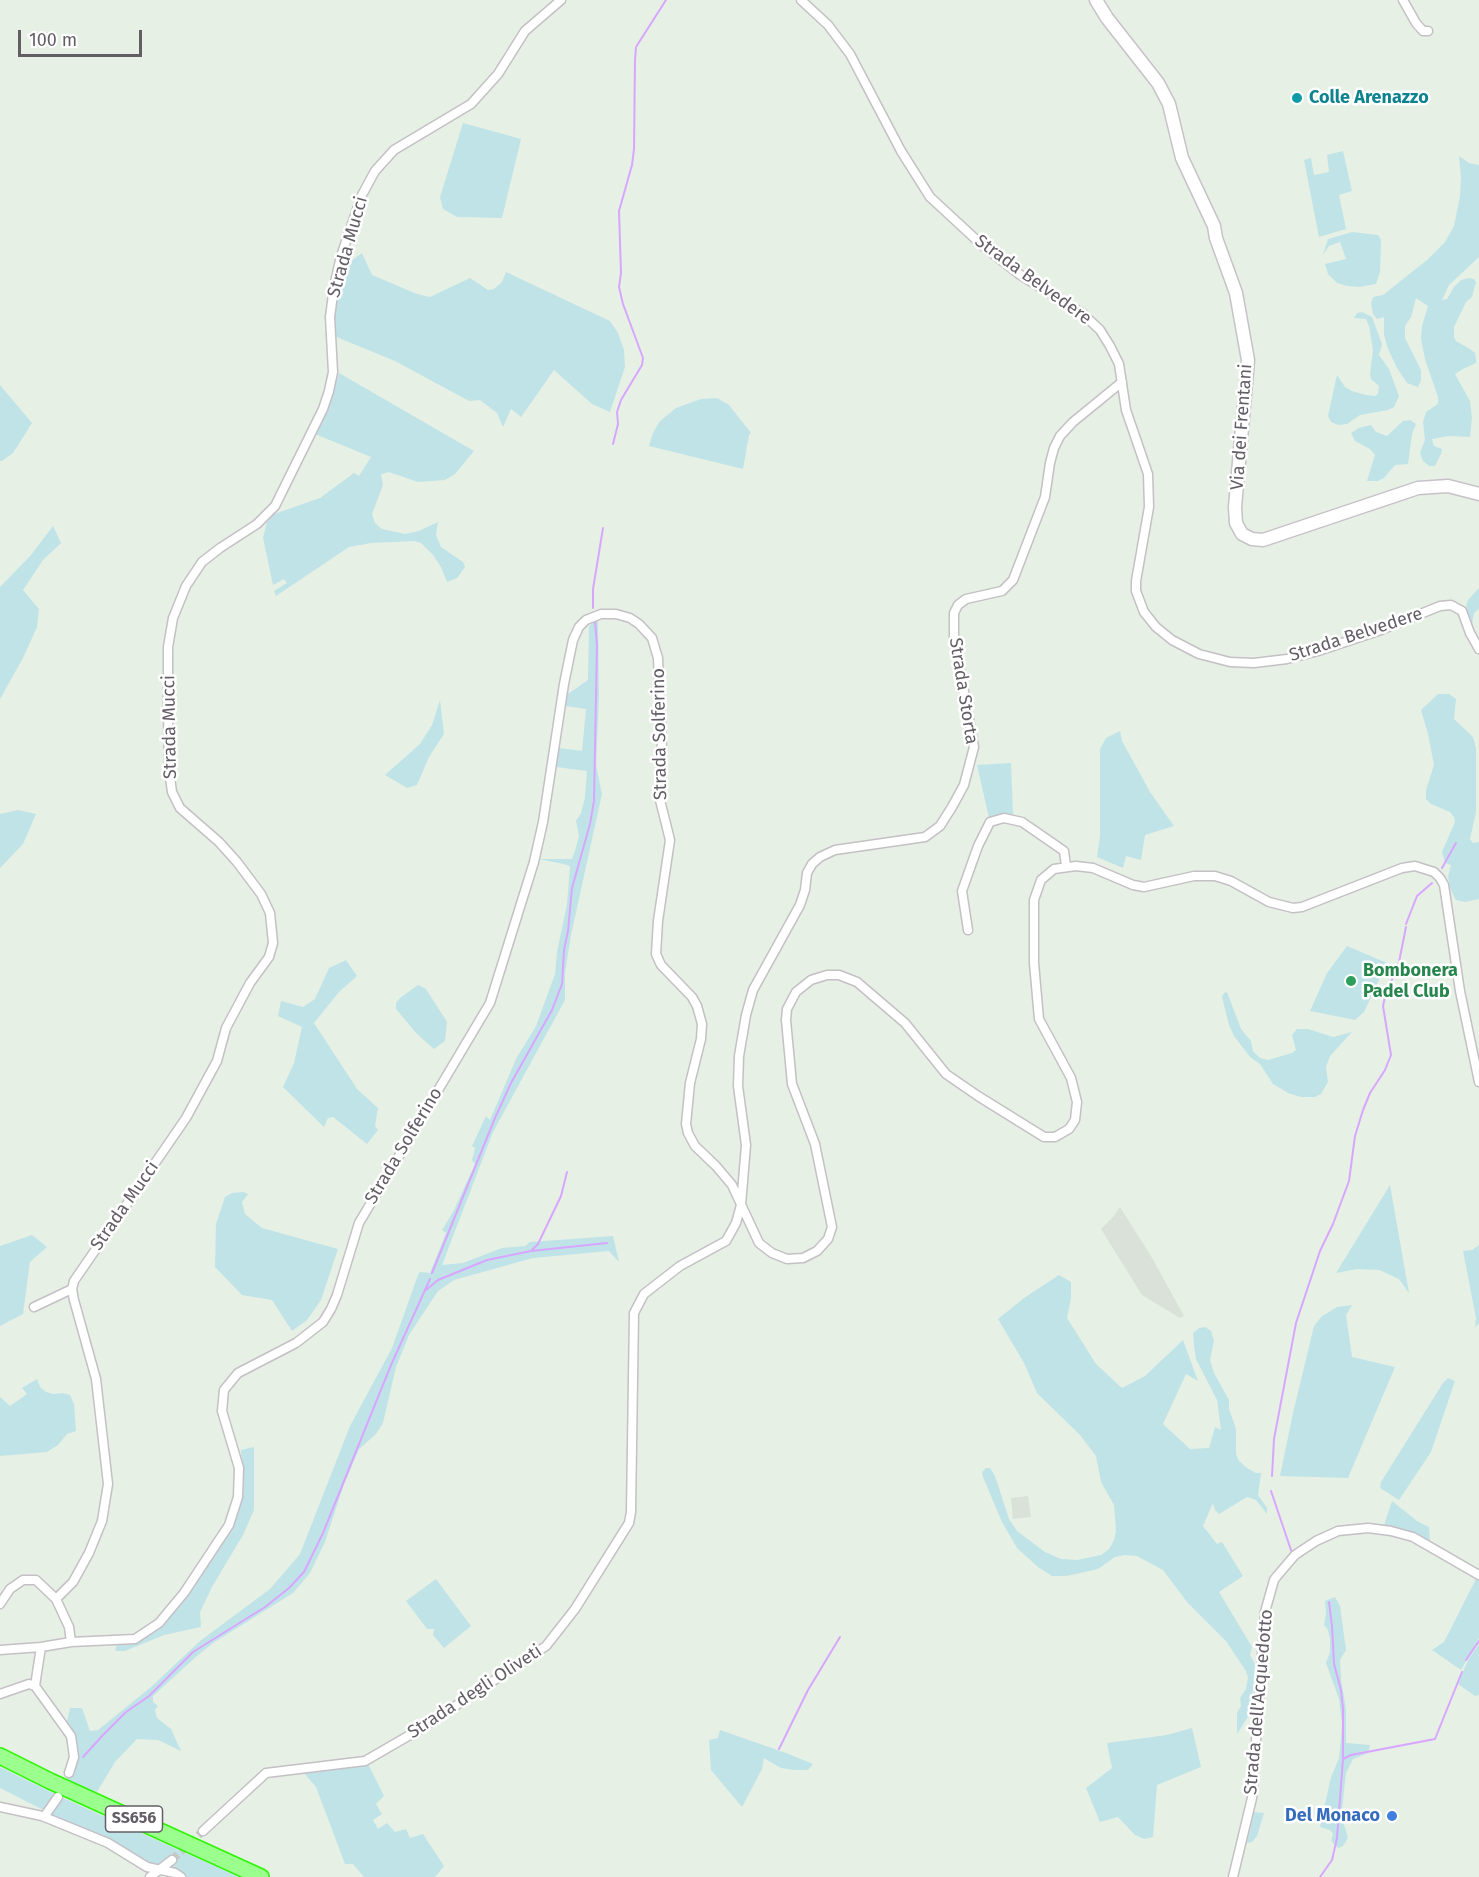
<!DOCTYPE html>
<html>
<head>
<meta charset="utf-8">
<style>
  body { margin:0 }
  #map { position:relative; width:1479px; height:1877px; overflow:hidden; background:#e6f0e5; font-family:"Fira Sans",sans-serif }
  canvas { display:block }
  .scale { position:absolute; left:18px; top:30px; width:124px; height:27px; box-sizing:border-box; border:3px solid #635d66; border-top:0; padding-left:8px; font-size:18px; line-height:21px; white-space:nowrap; color:#635d66; -webkit-text-stroke:4px #fff; paint-order:stroke }
</style>
</head>
<body>
<div id="map">
<canvas width="1479" height="1877"></canvas>
<div class="scale">100 m</div>
</div>
<script>
const context = document.querySelector('canvas').getContext('2d');
context.lineJoin = 'round';
function paint(path, color) {
  context.fillStyle = color;
  context.fill(path, 'evenodd');
}
function toPath(rows) {
  const path = new Path2D();
  for (const r of rows) {
    path.moveTo(r[0], r[1]);
    for (let i = 2; i < r.length; i += 2) path.lineTo(r[i], r[i + 1]);
  }
  return path;
}
function strokePath(path, color, width, dash) {
  context.strokeStyle = color;
  context.lineWidth = width;
  context.lineCap = dash ? 'butt' : 'round';
  context.setLineDash(dash || []);
  context.stroke(path);
}
function label(font, color, halo, rows, align = 'center') {
  context.font = font + ' "Fira Sans",sans-serif';
  context.lineWidth = 5;
  context.setLineDash([]);
  context.textBaseline = 'middle';
  context.strokeStyle = halo;
  context.fillStyle = color;
  for (const [text, x, y, turn = 0] of rows) {
    context.save();
    context.translate(x, y);
    context.rotate((+turn || 0) * Math.PI / 180);
    context.textAlign = isNaN(turn) ? turn : align;
    if (halo) context.strokeText(text, 0, 0);
    context.fillText(text, 0, 0);
    context.restore();
  }
}
paint(toPath([
  [1120,1207,1151,1256,1184,1316,1180,1318,1142,1295,1101,1229,1114,1216],
  [1028,1496,1031,1517,1013,1519,1011,1498]
]), '#dae1d9');
paint(toPath([
  [463,123,521,139,502,218,457,217,443,209,440,197],
  [1343,151,1352,191,1339,195,1346,229,1319,237,1304,160,1311,158,1314,175,1329,172,1327,155],
  [1459,156,1469,163,1479,165,1479,257,1449,285,1442,300,1447,299,1454,287,1461,280,1469,278,1474,279,1476,282,1472,297,1466,302,1454,327,1454,337,1456,341,1470,349,1475,353,1476,359,1476,363,1463,369,1455,374,1470,401,1472,418,1470,437,1449,436,1432,439,1434,446,1442,449,1441,454,1435,466,1429,466,1423,461,1420,453,1425,440,1423,422,1426,412,1438,404,1438,397,1425,359,1421,339,1422,326,1428,306,1416,298,1411,317,1405,326,1405,338,1421,370,1421,381,1418,387,1407,383,1397,368,1388,349,1384,335,1384,317,1377,319,1373,314,1371,304,1373,297,1383,295,1427,260,1445,242,1454,226,1460,196,1461,177],
  [1352,232,1378,235,1381,240,1380,272,1376,284,1359,287,1347,286,1337,283,1328,274,1325,264,1346,259,1340,242,1329,246,1323,255,1328,239],
  [362,253,372,275,417,294,430,297,470,278,488,290,494,289,502,282,506,272,610,321,618,333,624,350,625,367,610,412,592,404,554,370,521,417,511,409,503,427,497,413,480,400,469,401,395,361,334,336,334,320,339,280,344,266],
  [1362,312,1372,317,1382,344,1379,355,1389,369,1399,396,1394,407,1388,410,1360,415,1347,424,1338,425,1331,422,1328,416,1337,375,1345,387,1352,391,1366,395,1376,396,1378,393,1379,386,1371,379,1370,374,1373,350,1369,326,1366,319,1354,318,1357,313],
  [339,373,474,451,455,474,445,480,418,482,389,472,381,474,383,485,372,514,375,523,382,529,405,534,419,531,438,522,436,535,441,547,463,562,465,567,457,578,447,582,441,567,433,555,421,543,414,541,371,543,349,547,276,596,274,591,287,583,284,579,273,585,263,538,267,522,274,514,320,498,354,473,359,476,371,457,315,434,330,402],
  [0,385,32,423,13,453,2,461,0,461],
  [717,398,729,405,751,433,749,435,743,469,649,446,653,433,660,421,676,408,701,399],
  [1410,420,1416,424,1412,434,1408,464,1395,465,1384,478,1378,481,1367,481,1375,455,1370,449,1355,441,1351,433,1359,428,1371,425,1376,432,1387,436,1403,421],
  [53,526,61,543,43,560,23,590,39,609,37,627,23,658,0,699,0,587,31,555],
  [1479,588,1479,609,1474,613,1472,624,1466,606,1468,600],
  [598,621,599,698,596,765,602,794,571,935,565,973,565,1000,493,1132,442,1265,463,1263,502,1248,525,1246,530,1242,613,1236,619,1262,609,1251,533,1258,454,1280,438,1291,409,1335,396,1367,383,1423,376,1434,359,1449,343,1487,325,1542,310,1573,293,1593,213,1643,198,1655,153,1696,153,1702,158,1706,155,1710,157,1718,171,1729,181,1751,158,1740,137,1739,115,1762,97,1792,65,1783,75,1761,66,1726,70,1708,82,1708,90,1731,98,1730,151,1687,200,1641,270,1589,300,1554,350,1426,392,1348,418,1275,420,1272,430,1273,446,1233,442,1230,453,1212,475,1164,472,1160,475,1148,472,1146,486,1116,490,1120,516,1059,536,1026,555,974,557,952,567,904,570,867,568,865,539,859,572,859,575,851,579,836,576,821,581,813,585,797,587,771,556,767,559,748,582,751,586,709,565,706,568,694,588,680,589,627,592,623],
  [1438,694,1449,694,1456,699,1454,719,1473,737,1476,748,1476,812,1470,839,1473,843,1479,842,1479,899,1465,902,1456,900,1450,888,1448,877,1451,865,1445,863,1442,852,1455,822,1454,817,1450,812,1431,804,1426,799,1426,790,1434,765,1428,734,1421,710],
  [440,700,444,734,429,757,417,785,407,788,385,775,420,744,432,725],
  [1120,731,1122,741,1150,792,1174,826,1145,835,1141,860,1126,856,1123,868,1097,857,1100,836,1100,749,1106,738],
  [1011,763,1013,816,989,818,977,765],
  [18,810,36,814,23,844,0,868,0,814],
  [1347,946,1387,963,1364,1012,1355,1020,1310,1011,1327,973],
  [346,960,357,976,339,992,314,1023,357,1089,378,1108,375,1126,378,1130,367,1144,333,1117,328,1118,324,1127,283,1087,294,1063,302,1027,278,1016,281,1001,303,1007,315,999,329,968],
  [418,985,426,989,447,1022,445,1041,434,1049,416,1033,396,1009,396,1003,400,998],
  [1227,992,1241,1029,1251,1041,1253,1051,1260,1058,1268,1060,1292,1053,1296,1050,1292,1035,1297,1029,1308,1029,1333,1037,1352,1032,1330,1056,1326,1067,1328,1082,1321,1094,1315,1097,1301,1097,1288,1093,1273,1084,1260,1064,1250,1057,1234,1036,1229,1025,1222,997,1224,993],
  [1390,1185,1409,1293,1399,1279,1379,1270,1357,1269,1336,1273],
  [243,1192,248,1194,242,1202,245,1214,262,1228,338,1249,321,1300,307,1320,292,1331,272,1300,242,1295,215,1267,216,1224,225,1197,232,1193],
  [32,1235,47,1247,30,1262,23,1314,0,1326,0,1246],
  [1479,1245,1479,1323,1475,1328,1476,1318,1463,1251,1472,1250],
  [1059,1275,1071,1282,1071,1298,1067,1318,1096,1364,1122,1388,1145,1376,1183,1340,1198,1381,1186,1374,1163,1424,1190,1449,1209,1448,1215,1427,1221,1430,1217,1400,1196,1359,1194,1346,1193,1333,1199,1328,1205,1327,1211,1331,1214,1341,1210,1360,1214,1373,1229,1400,1229,1409,1236,1429,1236,1454,1239,1461,1247,1468,1256,1473,1261,1473,1258,1495,1267,1508,1267,1514,1256,1500,1247,1497,1219,1514,1215,1510,1213,1503,1203,1526,1217,1544,1222,1542,1243,1576,1219,1592,1252,1647,1250,1655,1255,1664,1251,1712,1237,1734,1237,1713,1241,1706,1240,1698,1246,1689,1248,1677,1246,1671,1226,1641,1187,1602,1163,1570,1137,1556,1125,1555,1115,1557,1098,1569,1067,1576,1052,1576,1038,1567,1017,1548,1002,1522,983,1477,982,1472,986,1468,990,1468,995,1476,1009,1519,1017,1531,1045,1552,1061,1559,1077,1560,1087,1558,1101,1555,1109,1549,1114,1540,1116,1531,1114,1505,1101,1482,1096,1456,1080,1435,1037,1393,1024,1363,998,1319,1024,1298],
  [1352,1305,1346,1315,1352,1357,1395,1367,1348,1478,1280,1476,1293,1413,1314,1326,1322,1316,1337,1307],
  [1448,1378,1455,1381,1431,1452,1399,1500,1380,1488,1381,1482,1443,1383],
  [37,1379,40,1387,46,1392,53,1394,63,1393,70,1395,74,1404,76,1431,67,1434,58,1445,47,1452,0,1456,0,1397,10,1406,27,1394,22,1388],
  [254,1447,254,1510,243,1535,212,1587,200,1612,201,1627,164,1635,125,1651,115,1651,118,1640,135,1639,159,1624,229,1529,239,1508,244,1485,241,1450],
  [1392,1501,1417,1521,1429,1527,1430,1544,1406,1532,1384,1525],
  [1477,1577,1479,1578,1479,1638,1461,1670,1432,1650,1444,1642],
  [436,1579,471,1626,444,1648,433,1635,434,1629,427,1629,406,1601],
  [1335,1597,1340,1606,1346,1650,1340,1660,1341,1679,1346,1709,1346,1743,1370,1745,1368,1753,1353,1759,1346,1773,1342,1810,1343,1821,1348,1838,1343,1846,1338,1848,1331,1841,1333,1834,1330,1830,1320,1827,1331,1777,1339,1758,1341,1739,1342,1724,1339,1699,1326,1663,1330,1652,1330,1639,1328,1630,1324,1625,1326,1613,1325,1601],
  [1479,1644,1479,1695,1475,1696,1458,1684,1468,1660],
  [1192,1728,1201,1767,1157,1785,1153,1837,1144,1839,1135,1835,1118,1817,1100,1822,1086,1788,1112,1768,1107,1743,1167,1735],
  [720,1730,786,1753,813,1764,808,1770,795,1770,781,1768,764,1758,762,1769,742,1807,711,1770,709,1740,718,1738],
  [367,1762,384,1796,376,1804,382,1814,373,1820,378,1829,387,1823,395,1832,406,1829,410,1838,423,1834,444,1866,435,1877,364,1877,353,1864,345,1864,316,1787,304,1773],
  [0,1767,61,1797,239,1877,184,1877,172,1870,172,1865,161,1866,150,1864,0,1788],
  [1254,1812,1264,1813,1257,1836,1252,1842,1247,1843]
]), '#c0e3e8');
strokePath(toPath([
  [613,444,618,424,617,412,621,400,642,365,643,358,623,304,619,287,621,273,619,211,632,165,634,149,635,60,636,47,666,0],
  [593,608,593,589,603,528],
  [1442,868,1456,843],
  [1406,924,1417,896,1432,883],
  [532,1250,538,1244,561,1196,567,1172],
  [432,1273,495,1118,511,1083,552,1010,562,984,564,950,568,931,572,888,590,824,594,801,597,645,595,621],
  [426,1290,438,1280,487,1260,531,1251,607,1243],
  [1272,1476,1274,1439,1296,1323,1320,1251,1333,1224,1349,1181,1355,1136,1363,1110,1370,1093,1385,1070,1391,1055,1383,1006,1385,997,1399,962,1406,927],
  [1271,1491,1292,1553],
  [1466,1660,1479,1641],
  [779,1749,808,1690,840,1637],
  [83,1757,103,1735,126,1712,149,1696,193,1652,265,1607,289,1588,304,1572,323,1533,391,1365,430,1279],
  [1343,1759,1351,1755,1435,1739,1462,1672],
  [1320,1877,1332,1860,1337,1838,1343,1759,1343,1709,1341,1690,1334,1664,1332,1626,1329,1602]
]), '#d8a6ff', 2);
strokePath(toPath([
  [172,1860,203,1831]
]), '#c5cbc5', 8, [8, 4]);
const street = toPath([
  [801,0,828,25,850,54,901,151,930,197,983,246,1019,274,1083,314,1100,330,1110,346,1119,364,1126,410,1148,474,1149,507,1136,581,1136,591,1144,612,1156,627,1172,640,1199,654,1230,662,1254,663,1287,659,1318,651,1381,630,1440,606,1451,605,1462,611,1470,633,1479,649],
  [1403,0,1416,23,1423,31,1428,31],
  [968,930,962,891,978,846,990,822,1004,818,1022,822,1064,851,1066,866],
  [34,1307,72,1289],
  [56,1599,73,1582,89,1553,102,1521,108,1484,96,1379,74,1300,72,1289,74,1281,186,1118,217,1061,226,1028,250,983,269,957,273,943,270,913,261,894,237,862,219,842,180,808,172,792,169,770,168,712,168,647,173,618,186,586,202,562,220,548,257,524,275,506,323,409,329,391,333,372,330,317,334,287,341,256,362,195,375,171,394,150,471,104,498,74,525,31,561,0],
  [0,1604,10,1589,23,1580,36,1580,56,1599,69,1627,71,1642],
  [41,1647,35,1686,71,1736,74,1757,69,1773],
  [0,1650,41,1647,71,1642,135,1639,159,1623,184,1593,229,1525,238,1497,239,1468,222,1411,224,1390,238,1373,296,1343,323,1322,331,1309,337,1295,359,1223,490,1003,534,862,543,822,564,684,573,640,579,627,586,620,601,614,616,614,630,618,639,624,652,638,658,658,662,749,660,800,670,840,658,921,656,954,661,965,692,997,697,1006,702,1024,701,1039,690,1083,686,1124,688,1133,695,1146,716,1166,732,1185,759,1243,772,1253,787,1259,803,1258,817,1251,828,1239,832,1227,815,1144,792,1084,786,1020,787,1009,796,992,811,980,827,975,839,975,857,982,905,1023,946,1074,978,1096,1044,1137,1055,1137,1069,1129,1075,1120,1077,1102,1071,1078,1039,1019,1034,963,1034,900,1041,880,1054,869,1076,866,1093,868,1133,885,1144,887,1194,876,1215,876,1231,881,1269,902,1293,908,1302,907,1402,868,1415,866,1434,872,1440,878,1444,885,1460,991,1479,1082],
  [0,1694,29,1684,35,1686],
  [0,1807,42,1816,108,1843,147,1867,175,1873,181,1877],
  [44,1817,58,1797],
  [203,1831,266,1773,365,1761,422,1728,546,1646,575,1609,629,1523,631,1512,634,1313,644,1294,680,1266,726,1241,736,1223,741,1205,746,1145,738,1086,739,1056,746,1015,753,990,800,905,805,890,807,873,812,864,820,857,835,850,925,837,940,826,952,807,964,785,974,747,954,637,954,613,958,605,966,599,1002,591,1013,580,1045,497,1050,463,1054,448,1060,436,1073,422,1122,382],
  [150,1877,172,1860],
  [1233,1877,1252,1798,1265,1612,1274,1580,1277,1576,1295,1555,1316,1541,1338,1531,1368,1528,1391,1531,1413,1537,1479,1575]
]);
const secondary = toPath([
  [1096,0,1107,18,1158,83,1169,104,1182,158,1214,226,1216,238,1236,293,1248,360,1235,507,1236,523,1242,534,1252,539,1263,540,1418,488,1448,486,1479,494]
]);
const highway = toPath([
  [0,1756,50,1781,261,1877]
]);
strokePath(street, '#c5bfc6', 11);
strokePath(secondary, '#c8c1ca', 15);
strokePath(highway, '#2cf500', 18);
strokePath(street, '#fff', 8);
strokePath(secondary, '#fff', 12);
strokePath(highway, '#9bff8d', 15);
for (const [x, y, r, color] of [
  [1297,98,6,"#0f9aa8"],
  [1351,981,6,"#2e9e5b"],
  [1392,1816,6,"#3f7fe0"]
]) {
  const dot = new Path2D();
  dot.arc(x, y, r, 0, 2 * Math.PI);
  context.fillStyle = color;
  context.fill(dot);
  strokePath(dot, '#fff', 2);
}
for (const [x, y, w] of [
  [134,1819,57]
]) {
  const box = new Path2D();
  box.roundRect(x - w / 2, y - 13, w, 26, 4.5);
  context.fillStyle = '#fff';
  context.fill(box);
  strokePath(box, '#635d66', 1.5);
}
label('bold 16px', '#635d66', null, [
  ["SS656",134,1819]
]);
label('bold 18px', '#0d838f', '#fff', [
  ["Colle Arenazzo",1309,98]
], 'left');
label('18px', '#635d66', '#fff', [
  ["Strada Mucci",348,247,-74],
  ["Strada Belvedere",1033,280,36],
  ["Via dei Frentani",1242,427,-86],
  ["Strada Belvedere",1356,635,-18],
  ["Strada Storta",963,691,81],
  ["Strada Mucci",170,727,-91],
  ["Strada Solferino",660,734,-91],
  ["Strada Solferino",404,1146,-59],
  ["Strada Mucci",125,1206,-55],
  ["Strada degli Oliveti",475,1692,-33],
  ["Strada dell'Acquedotto",1259,1702,-85]
]);
label('bold 18px', '#27864d', '#fff', [
  ["Bombonera",1363,971],
  ["Padel Club",1363,992]
], 'left');
label('bold 18px', '#366cbe', '#fff', [
  ["Del Monaco",1380,1816]
], 'right');
</script>
</body>
</html>
